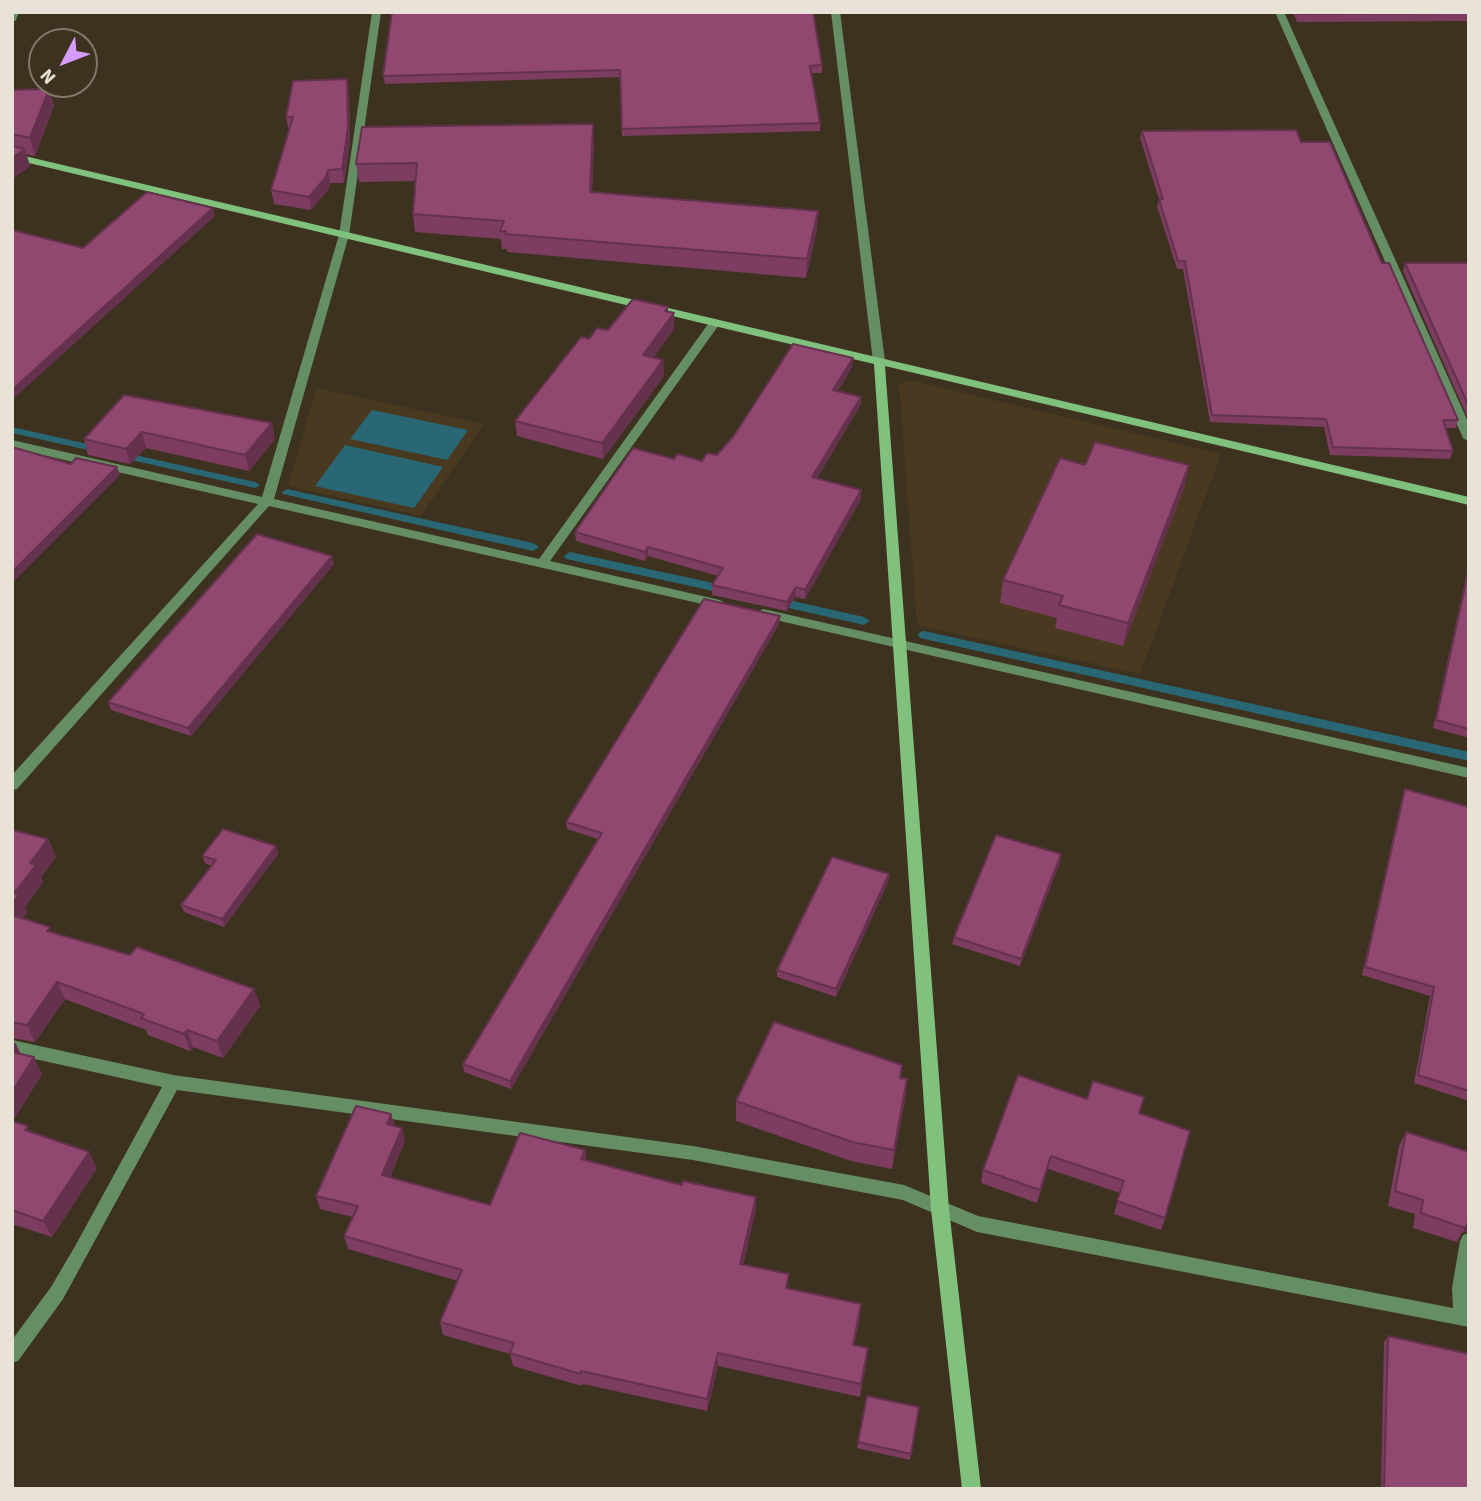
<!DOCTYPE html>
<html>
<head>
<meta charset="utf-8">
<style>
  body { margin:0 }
  #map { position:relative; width:1481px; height:1501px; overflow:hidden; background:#3d321f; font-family:"Source Sans 3",sans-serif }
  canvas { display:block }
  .frame { position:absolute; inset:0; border:14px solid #e9e2d7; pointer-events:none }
  .north { position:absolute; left:28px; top:28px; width:70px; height:70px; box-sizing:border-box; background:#3d321f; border:2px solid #827869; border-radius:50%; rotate:228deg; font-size:19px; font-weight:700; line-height:28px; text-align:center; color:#e9e2d7 }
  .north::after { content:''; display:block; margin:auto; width:24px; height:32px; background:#d59cfb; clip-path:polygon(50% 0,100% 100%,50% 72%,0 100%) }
</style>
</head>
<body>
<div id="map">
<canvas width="1481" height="1501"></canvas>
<div class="frame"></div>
<div class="north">N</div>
</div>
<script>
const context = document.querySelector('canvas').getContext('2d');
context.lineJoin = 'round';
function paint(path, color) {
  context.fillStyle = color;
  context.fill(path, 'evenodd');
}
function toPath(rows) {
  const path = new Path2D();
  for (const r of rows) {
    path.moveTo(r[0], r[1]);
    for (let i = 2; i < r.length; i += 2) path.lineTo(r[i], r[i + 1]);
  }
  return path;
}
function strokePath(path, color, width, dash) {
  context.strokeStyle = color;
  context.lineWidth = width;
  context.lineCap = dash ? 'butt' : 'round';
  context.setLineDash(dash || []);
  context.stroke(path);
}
paint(toPath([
  [909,380,1221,454,1140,674,917,625,899,384],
  [316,388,484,424,421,516,288,486]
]), '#483920');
paint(toPath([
  [372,410,468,430,447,460,350,439],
  [345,445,443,467,414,508,315,486]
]), '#286773');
paint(toPath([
  [12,427,101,447,106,450,101,453,12,433,12,427],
  [122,452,255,482,260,485,255,488,118,457,117,455,122,452],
  [287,489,533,543,539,547,533,551,283,494,282,492,287,489],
  [570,552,727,586,733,590,727,594,566,559,564,556,570,552],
  [775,597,864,617,870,621,864,625,771,604,769,601,771,598,775,597],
  [924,631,1469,752,1469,761,920,638,918,635,920,632,924,631]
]), '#286773');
paint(toPath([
  [12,12,19,12,16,20,12,23,12,12],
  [372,12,381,12,349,235,274,499,539,559,711,320,715,319,721,322,550,561,720,600,726,604,720,608,269,506,17,789,12,790,12,775,258,504,12,448,12,440,262,497,339,235,372,12],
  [831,12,840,12,885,361,879,364,873,361,831,12],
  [1275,12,1284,12,1469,424,1469,442,1463,438,1275,12],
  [763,609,1469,768,1469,778,758,616,756,613,763,609],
  [12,1040,173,1075,693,1146,904,1185,978,1216,1453,1308,1452,1288,1460,1241,1463,1235,1469,1233,1469,1327,977,1232,903,1200,693,1160,177,1090,63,1299,18,1361,12,1363,12,1340,51,1287,74,1248,162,1087,12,1054,12,1040]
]), '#668e65');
paint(toPath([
  [12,153,1469,497,1469,505,885,366,949,1209,981,1489,962,1489,931,1209,874,364,12,159,12,153]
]), '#80c17e');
paint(toPath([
  [1293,12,1469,12,1469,21,1297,22],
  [686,13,822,65,822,73,811,73,820,123,820,131,622,136,620,77,385,84,383,76],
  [347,79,349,92,350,142,344,183,330,183,328,190,311,210,274,204,271,190,289,131,286,117],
  [49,89,54,106,35,156,26,154,30,166,12,179,12,90],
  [1142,131,1301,142,1382,263,1458,420,1456,428,1445,428,1453,451,1450,459,1330,455,1324,427,1210,422,1183,269,1177,269,1157,206,1159,199,1140,138],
  [594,142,592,192,818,211,817,229,806,278,507,252,507,249,502,249,501,239,415,232,413,214,416,181,359,182,356,164],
  [1405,263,1469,263,1469,421,1403,271],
  [668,312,674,329,653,358,663,360,664,376,603,459,517,436,515,421,608,330],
  [853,358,852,367,838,391,861,397,860,406,817,478,861,499,805,599,795,597,787,611,712,595,712,585,718,576,648,556,645,561,576,541,575,532,674,459,702,461,717,455,733,437],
  [124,395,275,439,249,471,146,448,130,464,88,455,84,439],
  [1189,465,1184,488,1123,646,1055,628,1057,618,1000,603,1003,580],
  [1469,563,1469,738,1433,728],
  [334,564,191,736,111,710,108,702],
  [780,616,779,624,511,1089,464,1072,463,1064,598,839,567,829,566,822],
  [1405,789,1469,807,1469,1101,1414,1083,1430,996,1362,975,1402,798],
  [12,830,48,839,56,857,41,877,43,882,25,907,27,912,23,918,53,933,254,989,260,1006,223,1058,193,1047,190,1051,148,1035,146,1030,65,999,35,1042,12,1038],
  [276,846,278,854,224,927,184,912,181,905,212,866,205,863,202,856],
  [1061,854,1060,862,1020,966,952,944,954,937],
  [888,882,836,997,777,977,777,970],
  [12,1041,21,1054,42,1074,13,1121,97,1168,52,1237,12,1224],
  [902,1065,900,1078,907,1079,905,1099,892,1169,851,1161,736,1121,736,1101],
  [1087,1099,1139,1113,1165,1218,1161,1230,1114,1214,1120,1193,1048,1169,1037,1203,981,1183,983,1170],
  [394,1126,405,1141,390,1177,490,1205,585,1150,586,1160,682,1185,756,1197,756,1210,743,1265,788,1289,860,1317,854,1345,868,1348,860,1397,718,1366,707,1411,583,1384,582,1386,513,1366,510,1354,443,1335,440,1322,458,1281,348,1249,344,1236,353,1217,320,1209,316,1196],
  [1406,1132,1469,1231,1462,1232,1457,1242,1413,1228,1415,1214,1388,1206,1399,1146],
  [1388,1336,1469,1489,1381,1489,1384,1342],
  [919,1407,910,1460,857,1448,858,1442]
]), '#7c3d60');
paint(toPath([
  [347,79,349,92,350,142,344,183,342,169],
  [49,89,54,106,35,156,30,138],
  [593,124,594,142,591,210,590,192],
  [25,149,30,166,12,179,12,158],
  [328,170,330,183,328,190,311,210,309,197],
  [213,208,215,216,12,400,12,390],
  [818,211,817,229,806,278,807,259],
  [668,307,668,320,674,313,674,329,643,371,643,355],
  [853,358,852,367,833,399,833,390],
  [663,360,664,376,603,459,602,443],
  [861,397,860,406,812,486,812,477],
  [272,423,275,439,249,471,245,455],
  [142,432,146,448,130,464,126,449],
  [1189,465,1184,488,1123,646,1128,623],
  [117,467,120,475,12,583,12,572],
  [861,490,861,499,805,599,805,590],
  [648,547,648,556,645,561,645,552],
  [332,556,334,564,191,736,188,728],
  [796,587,795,597,787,611,787,602],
  [780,616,779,624,511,1089,510,1081],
  [48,839,56,857,41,877,43,882,25,907,27,912,14,930,12,927,12,904,14,893,30,863],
  [276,846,278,854,224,927,222,919],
  [1061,854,1060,862,1020,966,1021,959],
  [889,874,888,882,836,997,836,989],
  [57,982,65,999,35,1042,27,1025],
  [254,989,260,1006,223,1058,217,1041],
  [187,1030,193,1047,190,1051,184,1034],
  [15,1042,23,1059,12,1058,12,1046],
  [34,1057,42,1074,12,1122,12,1092],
  [907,1079,905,1099,892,1169,894,1150],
  [391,1114,395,1127,387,1124],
  [402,1128,405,1141,385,1188,382,1175],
  [585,1150,586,1163,581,1159],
  [89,1152,97,1168,52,1237,43,1221],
  [1051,1156,1048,1169,1037,1203,1040,1190],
  [756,1197,756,1210,740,1277,740,1264],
  [1469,1221,1469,1231,1462,1233],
  [861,1304,860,1317,851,1358,853,1345],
  [868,1348,867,1361,860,1397,861,1384],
  [718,1353,718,1366,707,1411,707,1399]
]), '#65324e');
const building = toPath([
  [392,12,686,12,686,13,813,12,822,65,810,66,820,123,622,129,620,70,383,76,392,12],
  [1298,12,1469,12,1469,13,1298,14,1298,12],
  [347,79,348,128,342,169,328,170,326,177,309,197,271,190,293,117,286,117,293,81,347,79],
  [49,89,30,138,12,134,12,90,49,89],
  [593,124,590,192,818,211,807,259,505,234,506,231,500,231,504,221,413,214,417,163,356,164,362,127,593,124],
  [1296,130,1301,142,1330,142,1382,263,1389,263,1458,420,1443,420,1453,451,1333,447,1326,419,1212,415,1185,261,1178,261,1159,199,1163,199,1142,131,1296,130],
  [12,146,25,149,12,158,12,146],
  [147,192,213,208,12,390,12,230,83,248,147,192],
  [1405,263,1469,263,1469,407,1405,263],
  [633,299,668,307,665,311,674,313,643,355,663,360,602,443,515,421,581,337,589,339,597,328,608,330,633,299],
  [793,344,853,358,833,390,861,397,812,477,861,490,805,590,796,587,787,602,712,585,723,568,648,547,645,552,575,532,633,448,674,459,677,454,702,461,707,453,717,455,733,437,793,344],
  [124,395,272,423,245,455,142,432,126,449,84,439,124,395],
  [1095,442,1189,465,1128,623,1059,605,1063,596,1003,580,1060,458,1085,465,1095,442],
  [12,447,71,464,76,458,117,467,12,572,12,447],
  [257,534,332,556,188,728,108,702,257,534],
  [1469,568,1469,729,1436,720,1469,568],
  [704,599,780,616,510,1081,463,1064,602,833,566,822,704,599],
  [1405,789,1469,807,1469,1091,1418,1075,1434,987,1365,967,1405,789],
  [223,829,276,846,222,919,181,905,216,860,202,856,223,829],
  [12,830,48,839,30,863,36,865,14,893,19,895,12,904,12,830],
  [996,835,1061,854,1021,959,954,937,996,835],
  [832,857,889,874,836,989,777,970,832,857],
  [12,915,50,927,47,931,130,955,137,947,254,989,217,1041,187,1030,184,1034,141,1018,144,1014,57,982,27,1025,12,1022,12,915],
  [774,1022,902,1065,900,1078,907,1079,894,1150,852,1142,736,1101,774,1022],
  [12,1052,34,1057,12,1092,12,1052],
  [1018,1075,1087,1099,1093,1081,1144,1097,1139,1113,1190,1131,1165,1218,1117,1201,1124,1181,1051,1156,1040,1190,983,1170,1018,1075],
  [356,1106,391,1114,387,1124,402,1128,382,1175,490,1205,520,1133,585,1150,581,1159,682,1185,683,1181,756,1197,740,1264,789,1274,786,1288,861,1304,853,1345,868,1348,861,1384,718,1353,707,1399,581,1371,580,1374,510,1353,514,1343,440,1322,462,1270,344,1236,358,1206,316,1196,356,1106],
  [12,1121,28,1126,25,1130,89,1152,43,1221,12,1210,12,1121],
  [1406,1132,1469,1152,1469,1221,1465,1228,1421,1213,1423,1200,1395,1191,1406,1132],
  [1388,1336,1469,1354,1469,1489,1384,1489,1388,1336],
  [867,1396,919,1407,911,1454,858,1442,867,1396]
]);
paint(building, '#904770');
strokePath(building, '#65324e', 2);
</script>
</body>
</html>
